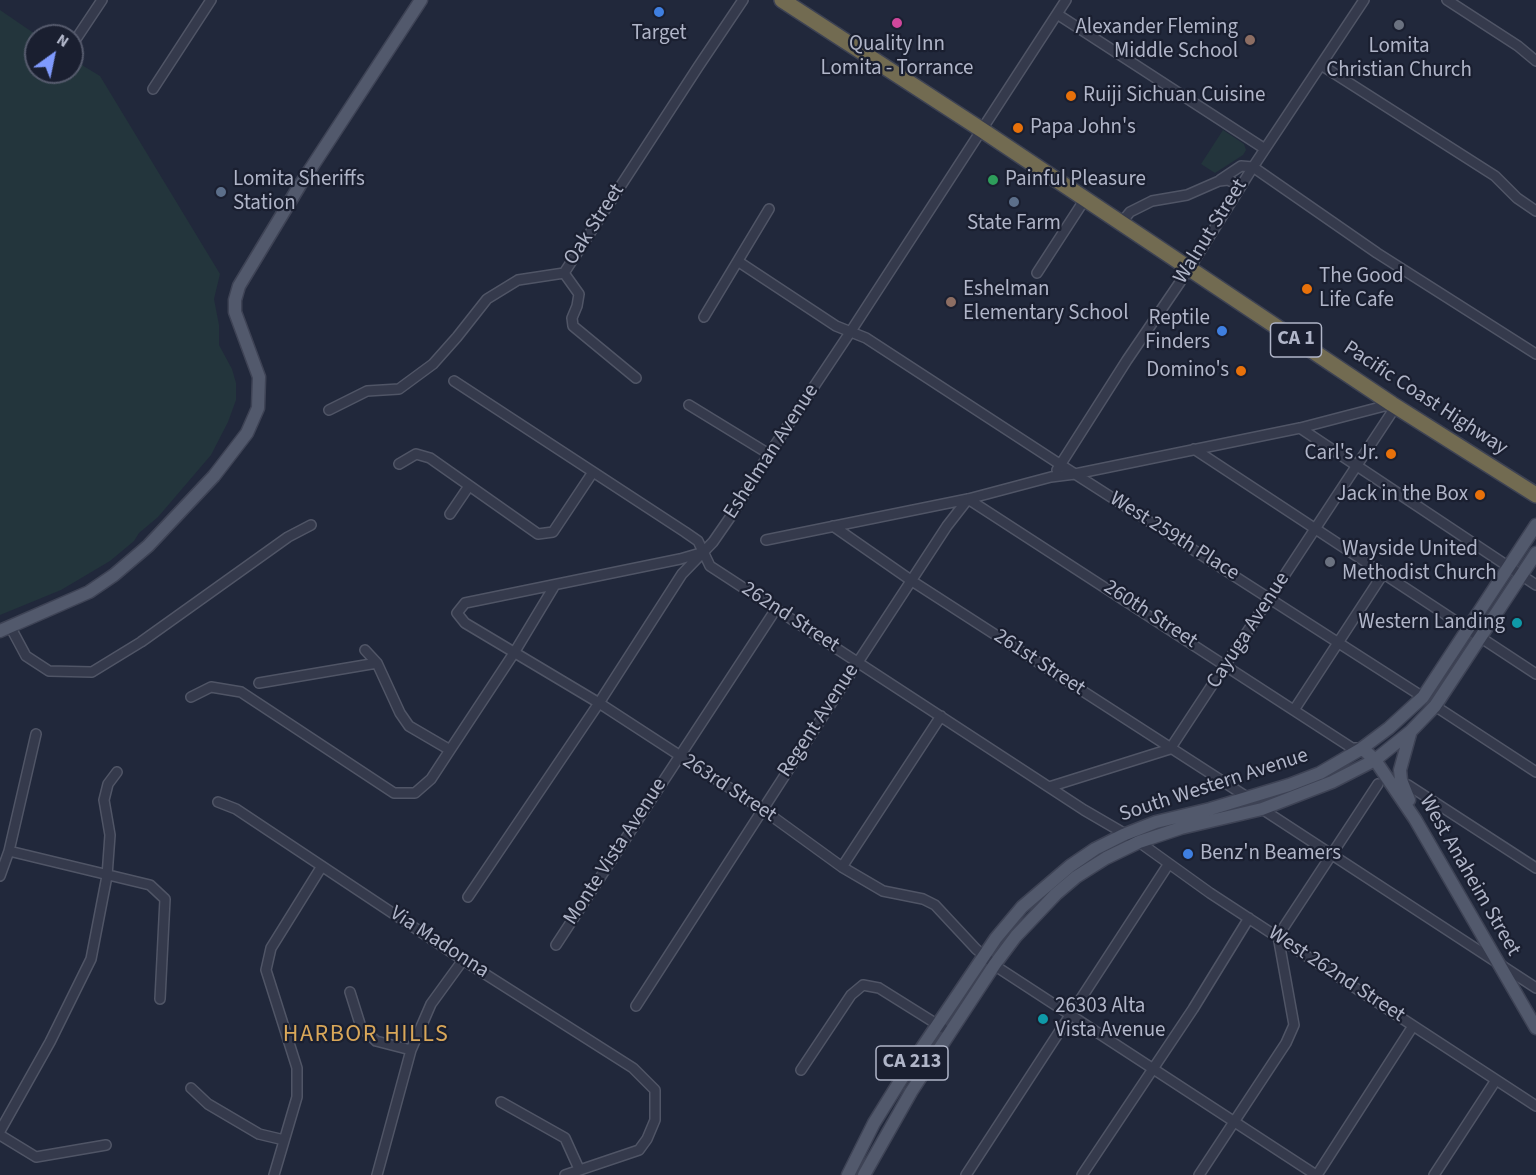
<!DOCTYPE html>
<html>
<head>
<meta charset="utf-8">
<style>
  body { margin:0 }
  #map { position:relative; width:1536px; height:1175px; overflow:hidden; background:#21283b; font-family:"Source Sans 3",sans-serif }
  canvas { display:block }
  .north { position:absolute; left:24px; top:24px; width:60px; height:60px; box-sizing:border-box; background:#1a1f30; border:2px solid #565b6d; border-radius:50%; rotate:33deg; font-size:16px; font-weight:700; line-height:24px; text-align:center; color:#b0b5c8 }
  .north::after { content:''; display:block; margin:auto; width:21px; height:27px; background:#7f9afd; clip-path:polygon(50% 0,100% 100%,50% 72%,0 100%) }
</style>
</head>
<body>
<div id="map">
<canvas width="1536" height="1175"></canvas>
<div class="north">N</div>
</div>
<script>
const context = document.querySelector('canvas').getContext('2d');
context.lineJoin = 'round';
function paint(path, color) {
  context.fillStyle = color;
  context.fill(path, 'evenodd');
}
function toPath(rows) {
  const path = new Path2D();
  for (const r of rows) {
    path.moveTo(r[0], r[1]);
    for (let i = 2; i < r.length; i += 2) path.lineTo(r[i], r[i + 1]);
  }
  return path;
}
function strokePath(path, color, width, dash) {
  context.strokeStyle = color;
  context.lineWidth = width;
  context.lineCap = dash ? 'butt' : 'round';
  context.setLineDash(dash || []);
  context.stroke(path);
}
function label(font, color, halo, rows, align = 'center') {
  context.font = font + ' "Source Sans 3",sans-serif';
  context.lineWidth = 4.5;
  context.setLineDash([]);
  context.textBaseline = 'middle';
  context.strokeStyle = halo;
  context.fillStyle = color;
  for (const [text, x, y, turn = 0] of rows) {
    context.save();
    context.translate(x, y);
    context.rotate((+turn || 0) * Math.PI / 180);
    context.textAlign = isNaN(turn) ? turn : align;
    if (halo) context.strokeText(text, 0, 0);
    context.fillText(text, 0, 0);
    context.restore();
  }
}
paint(toPath([
  [0,10,38,36,36,36,36,72,72,72,72,59,100,76,220,274,214,299,219,325,219,345,232,369,236,383,236,400,228,422,211,455,158,517,139,533,134,541,110,561,61,590,0,615],
  [1223,130,1244,144,1246,150,1243,155,1215,173,1201,164]
]), '#23353c');
const minor = toPath([
  [1447,0,1518,46,1536,61],
  [1057,14,1265,149],
  [72,45,102,0],
  [1321,65,1495,176,1517,198,1536,211],
  [153,89,211,0],
  [1253,167,1377,253,1536,354],
  [1220,180,1241,166,1253,167],
  [1121,223,1130,212,1152,201,1187,195,1219,181,1228,180,1241,186],
  [739,262,836,326,866,338,1061,465,1423,697],
  [564,273,579,294,577,306,572,318,573,326,636,378],
  [1037,273,1085,199],
  [704,317,769,209],
  [454,381,685,532,698,541,710,566,1084,810,1139,842,1210,893,1536,1106],
  [689,405,769,454],
  [329,410,367,391,399,389,433,364,457,337,487,299,518,280,564,273,698,67,743,0],
  [1300,428,1536,585],
  [1194,449,1536,674],
  [399,464,416,454,430,458,538,534,553,532,593,472],
  [1057,470,1127,360,1189,269,1253,167,1364,0],
  [450,514,469,486],
  [833,526,912,581,1247,797],
  [766,540,968,499,1051,477,1075,474,1300,428,1392,404],
  [704,552,680,559,465,603,457,613,465,623,599,703,762,809,842,867,883,891,923,899,935,905,976,949,1000,969,1316,1175],
  [11,628,26,656,49,671,92,672,141,642,288,537,311,525],
  [365,650,377,663,400,713,409,726,450,750],
  [259,683,377,663],
  [191,697,211,687,241,692,394,793,415,793,431,779,450,750,514,653,555,585],
  [1435,706,1536,772],
  [1294,710,1383,574],
  [1408,785,1536,868],
  [1049,787,1170,749,1396,406],
  [218,802,236,809,463,960,633,1068,655,1090,655,1120,647,1139,639,1150,565,1175],
  [1262,809,1536,988],
  [9,851,150,885,165,899,160,999],
  [842,867,941,716],
  [0,876,9,851,36,734],
  [468,897,599,703,682,574,713,542,731,516,769,454,851,331,1066,0],
  [556,945,776,609],
  [350,992,361,1027,376,1041,411,1050],
  [636,1006,858,662,947,526,968,499,1352,748,1362,748],
  [801,1070,851,995,863,985,879,988,943,1028],
  [191,1088,208,1104,259,1134,284,1140],
  [501,1102,565,1138,579,1169],
  [0,1131,50,1042,91,959,107,876,110,835,104,800,108,784,117,772],
  [0,1135,36,1157,106,1145],
  [274,1175,297,1097,297,1068,266,970,271,948,322,866],
  [377,1175,411,1050,431,1004,463,960],
  [966,1175,1168,865],
  [1082,1175,1193,1009,1249,918],
  [1199,1175,1286,1043,1294,1025,1278,936,1378,784],
  [1317,1175,1413,1026],
  [1434,1175,1496,1080]
]);
const major = toPath([
  [0,631,89,592,114,575,148,546,214,476,247,433,258,408,259,377,235,312,235,300,239,286,300,185,421,0],
  [1362,748,1375,760,1415,819,1536,1028],
  [1409,800,1401,780,1400,770,1410,734],
  [848,1175,874,1123,907,1070,996,938,1022,907,1070,866,1095,849,1123,835,1156,822,1210,809,1289,785,1320,773,1361,749,1389,728,1423,697,1536,525],
  [864,1175,911,1092,995,964,1016,936,1056,894,1076,877,1106,858,1139,842,1181,828,1262,809,1332,782,1375,760,1411,731,1435,706,1536,553]
]);
const highway = toPath([
  [782,0,982,130,1392,404,1536,495]
]);
strokePath(minor, '#505566', 12);
strokePath(major, '#3e4355', 15);
strokePath(highway, '#3d4253', 18);
strokePath(minor, '#353a4c', 9);
strokePath(major, '#52596c', 12);
strokePath(highway, '#726b51', 15);
for (const [x, y, r, color] of [
  [659,12,6,"#3f7fe0"],
  [897,23,6,"#d1479c"],
  [1399,25,6,"#6b7280"],
  [1250,40,6,"#8d6e63"],
  [1071,96,6,"#e8710a"],
  [1018,128,6,"#e8710a"],
  [993,180,6,"#2e9e5b"],
  [221,192,6,"#5c6f8a"],
  [1014,202,6,"#5c6f8a"],
  [1307,289,6,"#e8710a"],
  [951,302,6,"#8d6e63"],
  [1222,331,6,"#3f7fe0"],
  [1241,371,6,"#e8710a"],
  [1391,454,6,"#e8710a"],
  [1480,495,6,"#e8710a"],
  [1330,562,6,"#6b7280"],
  [1517,623,6,"#0f9aa8"],
  [1188,854,6,"#3f7fe0"],
  [1043,1019,6,"#0f9aa8"]
]) {
  const dot = new Path2D();
  dot.arc(x, y, r, 0, 2 * Math.PI);
  context.fillStyle = color;
  context.fill(dot);
  strokePath(dot, '#1a1f30', 2);
}
for (const [x, y, w] of [
  [1296,340,51],
  [912,1063,72]
]) {
  const box = new Path2D();
  box.roundRect(x - w / 2, y - 17, w, 34, 4.5);
  context.fillStyle = '#1a1f30';
  context.fill(box);
  strokePath(box, '#b0b5c8', 1.5);
}
label('bold 20px', '#b0b5c8', null, [
  ["CA 1",1296,340],
  ["CA 213",912,1063]
]);
label('21px', '#b0b5c8', '#1a1f30', [
  ["Alexander Fleming",1238,28,"right"],
  ["Middle School",1238,52,"right"],
  ["Target",659,34,"center"],
  ["Quality Inn",897,45,"center"],
  ["Lomita - Torrance",897,69,"center"],
  ["Lomita",1399,47,"center"],
  ["Christian Church",1399,71,"center"],
  ["Ruiji Sichuan Cuisine",1083,96],
  ["Papa John's",1030,128],
  ["Lomita Sheriffs",233,180],
  ["Station",233,204],
  ["Painful Pleasure",1005,180],
  ["State Farm",1014,224,"center"],
  ["The Good",1319,277],
  ["Life Cafe",1319,301],
  ["Eshelman",963,290],
  ["Elementary School",963,314],
  ["Reptile",1210,319,"right"],
  ["Finders",1210,343,"right"],
  ["Domino's",1229,371,"right"],
  ["Carl's Jr.",1379,454,"right"],
  ["Jack in the Box",1468,495,"right"],
  ["Wayside United",1342,550],
  ["Methodist Church",1342,574],
  ["Western Landing",1505,623,"right"],
  ["Benz'n Beamers",1200,854],
  ["26303 Alta",1055,1007],
  ["Vista Avenue",1055,1031]
], 'left');
label('21px', '#b0b5c8', '#1a1f30', [
  ["Oak Street",595,225,-57],
  ["Walnut Street",1211,232,-58],
  ["Pacific Coast Highway",1425,399,33],
  ["Eshelman Avenue",772,452,-57],
  ["West 259th Place",1174,537,32],
  ["260th Street",1150,615,33],
  ["262nd Street",790,618,33],
  ["Cayuga Avenue",1249,631,-57],
  ["261st Street",1039,663,33],
  ["Regent Avenue",819,721,-57],
  ["South Western Avenue",1214,786,-18],
  ["263rd Street",729,789,33],
  ["Monte Vista Avenue",616,852,-57],
  ["West Anaheim Street",1469,876,60],
  ["Via Madonna",439,943,33],
  ["West 262nd Street",1336,975,33]
]);
context.letterSpacing = '1.5px';
label('24px', '#d9a759', '#1a1f30', [
  ["HARBOR HILLS",366,1036]
]);
context.letterSpacing = '0px';
</script>
</body>
</html>
